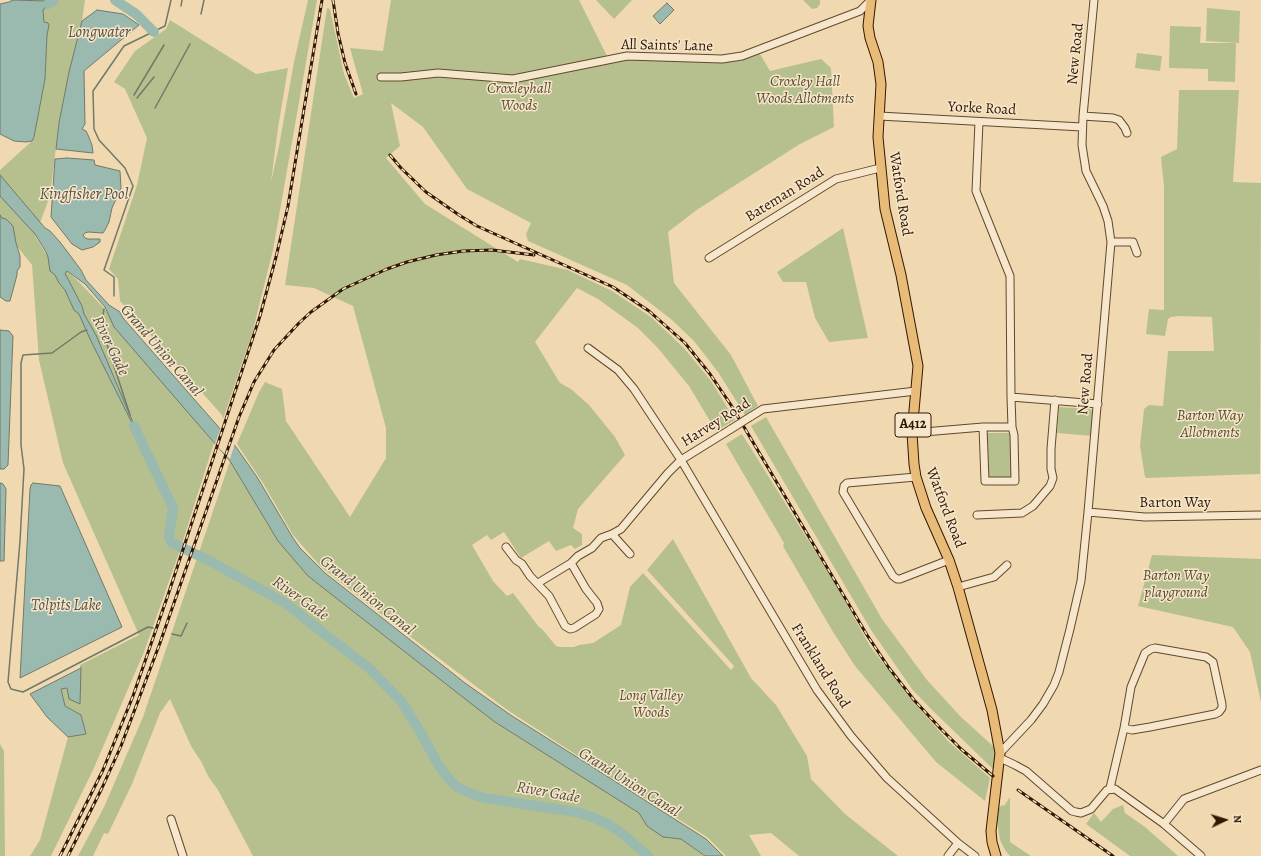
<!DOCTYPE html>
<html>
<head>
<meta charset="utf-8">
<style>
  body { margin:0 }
  #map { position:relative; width:1261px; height:856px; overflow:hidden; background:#f0d9b0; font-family:Alegreya,serif }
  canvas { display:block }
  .north { position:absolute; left:1205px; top:800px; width:40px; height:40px; -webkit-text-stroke:3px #f5e6cc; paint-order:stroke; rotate:86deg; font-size:11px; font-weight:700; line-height:16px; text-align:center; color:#331700 }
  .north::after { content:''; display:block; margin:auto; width:14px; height:18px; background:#331700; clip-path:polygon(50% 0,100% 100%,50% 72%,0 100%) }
</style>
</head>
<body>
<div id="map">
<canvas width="1261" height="856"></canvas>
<div class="north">N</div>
</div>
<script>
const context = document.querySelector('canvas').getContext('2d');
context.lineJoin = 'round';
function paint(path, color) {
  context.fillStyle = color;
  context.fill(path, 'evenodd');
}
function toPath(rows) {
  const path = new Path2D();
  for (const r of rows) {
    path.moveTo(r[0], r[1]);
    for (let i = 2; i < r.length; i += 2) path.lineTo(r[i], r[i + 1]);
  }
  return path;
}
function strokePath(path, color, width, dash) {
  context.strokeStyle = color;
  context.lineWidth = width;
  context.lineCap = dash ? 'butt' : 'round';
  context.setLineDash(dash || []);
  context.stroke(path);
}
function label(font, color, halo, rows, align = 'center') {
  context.font = font + ' Alegreya,serif';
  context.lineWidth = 3;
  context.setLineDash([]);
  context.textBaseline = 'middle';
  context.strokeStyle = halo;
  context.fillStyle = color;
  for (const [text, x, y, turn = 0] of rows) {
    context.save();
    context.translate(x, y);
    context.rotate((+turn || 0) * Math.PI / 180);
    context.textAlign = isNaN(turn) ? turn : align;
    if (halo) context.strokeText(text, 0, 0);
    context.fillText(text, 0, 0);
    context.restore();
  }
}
paint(toPath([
  [36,0,85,0,82,21,69,72,59,123,50,196,35,236,46,254,77,280,102,306,214,443,179,553,144,652,93,770,51,856,30,856,40,840,68,737,86,734,81,715,65,706,61,688,67,688,80,702,80,665,139,635,63,463,39,360,32,265,0,225,0,170,32,141,34,137,45,79,47,35,49,25,44,22,43,11,47,1,39,1],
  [308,0,317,0,273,250,252,334,223,419,222,415,120,301,118,279,109,269,137,185,147,138,125,89,114,82,135,51,166,29,170,20,256,74,288,68,278,128,271,182,279,146,294,62],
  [391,0,579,0,607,56,609,62,626,58,714,62,735,60,760,54,770,71,821,59,831,68,834,127,800,144,698,209,668,232,674,283,731,355,758,406,745,415,718,372,694,341,672,320,627,285,528,241,526,234,531,223,467,189,423,127,391,103,400,146,386,158,425,204,518,262,520,259,568,270,612,291,651,317,684,348,711,381,735,420,716,431,689,386,657,347,638,328,598,299,577,288,535,342,560,383,571,389,589,405,615,437,625,455,578,509,573,528,582,534,582,545,575,549,571,545,556,551,549,541,521,558,504,532,491,540,487,535,472,545,493,581,507,596,513,593,539,627,542,629,556,646,560,647,574,647,579,645,593,643,621,625,630,587,643,573,731,670,734,666,647,570,673,539,751,678,776,705,807,756,811,779,845,814,898,856,799,856,771,833,749,835,761,856,726,856,707,837,604,773,506,709,395,625,321,567,293,535,263,483,237,444,259,392,265,382,282,389,286,421,350,517,386,458,386,428,353,306,314,288,285,285,327,8,330,9,344,74,354,98,363,94,350,48,383,51],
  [596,0,632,0,614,19],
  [803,0,820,0,820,4,817,8,812,9],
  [1207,8,1240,11,1239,43,1206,41],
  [1170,26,1201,27,1200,43,1236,43,1235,82,1208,81,1208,69,1169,68],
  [1137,53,1162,56,1160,71,1135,68],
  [1179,90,1239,90,1233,182,1261,183,1260,474,1146,478,1145,477,1140,446,1144,409,1149,405,1163,406,1168,351,1214,351,1212,317,1179,316,1171,317,1168,319,1165,336,1146,334,1149,309,1164,310,1164,187,1161,157,1177,149],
  [843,228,868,338,829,342,815,318,806,282,783,282,777,272],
  [1059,407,1090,409,1094,413,1093,436,1057,433],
  [766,417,882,619,927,680,961,717,993,746,996,754,994,770,930,708,912,689,871,630,751,426],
  [987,433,1012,433,1013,478,988,478],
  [742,434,833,580,870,646,909,697,949,742,990,778,985,801,936,762,855,666,833,632,783,546,784,543,726,444],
  [230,461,278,541,308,576,495,722,639,813,647,826,667,838,681,839,704,856,253,856,218,790,208,776,202,763,191,746,170,699,160,713,132,784,108,834,104,833,93,856,78,856,104,807,143,717],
  [1152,555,1261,559,1261,702,1250,652,1233,627,1138,606],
  [0,744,4,751,5,856,0,856],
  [1010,797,1010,842,1031,856,1010,856,1005,850,1000,840,997,821,999,808,1002,805,1004,806],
  [1123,805,1125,813,1145,827,1178,856,1130,856,1086,824,1094,813,1101,822,1113,809]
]), '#b6c08e');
const water = toPath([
  [13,0,47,1,48,4,45,7,43,11,44,22,48,23,49,25,47,35,45,79,34,137,32,141,26,142,14,141,0,134,0,4,9,2,13,0],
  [667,3,674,10,660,24,653,16,667,3],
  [97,10,123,14,139,25,84,71,85,124,82,129,86,131,88,135,92,145,93,153,56,149,59,123,69,72,82,21,97,10],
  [67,158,94,160,95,165,120,171,121,188,112,208,109,222,105,230,103,233,88,232,85,233,83,235,85,238,88,239,100,239,100,242,93,247,82,250,72,244,51,217,55,159,67,158],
  [0,175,45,228,50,231,60,242,81,270,86,280,109,305,120,312,123,318,236,447,257,477,293,538,300,548,325,573,465,683,512,716,706,839,723,856,705,856,681,839,663,837,650,828,647,826,639,813,495,722,478,709,308,576,278,541,230,461,114,327,105,307,85,284,67,271,65,274,67,277,82,306,84,314,96,335,140,439,90,339,79,314,74,310,65,290,59,283,55,275,50,271,48,257,46,252,35,234,0,196,0,175],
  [0,215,2,218,6,219,13,226,16,243,20,256,20,267,17,271,17,275,10,301,6,301,0,297,0,215],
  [0,330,9,331,13,336,8,465,4,469,0,469,0,330],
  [0,483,3,484,6,489,4,561,0,561,0,483],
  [33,483,60,486,122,627,20,678,30,489,31,485,33,483],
  [81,668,80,704,69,699,67,688,61,689,65,706,81,715,86,734,68,737,47,717,30,694,81,668]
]);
paint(water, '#9abaaf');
strokePath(water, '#717969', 1);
paint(toPath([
  [221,427,235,443,230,459,215,444]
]), '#f0d9b0');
strokePath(toPath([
  [181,6,182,0],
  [201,14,204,0],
  [134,95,164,45],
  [137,98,154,77],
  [155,108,190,44],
  [114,296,114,277,104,270,133,186,125,168,99,140,94,129,93,91,124,46,165,26,171,0],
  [104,309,101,326,130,415],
  [87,330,81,332,52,353,23,355,21,363,21,445,24,469,20,541,8,682,11,689,23,692,148,627,153,628],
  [172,634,181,636,187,623]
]), '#717969', 1.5);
strokePath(toPath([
  [115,0,136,14,154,32],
  [48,4,54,0],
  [134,426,173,508,169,538,172,543,208,560,285,603,370,669,401,701,418,728,438,764,448,778,457,787,472,794,484,798,576,812,592,817,608,824,624,835,648,856]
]), '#9abaaf', 10);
const minor = toPath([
  [381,77,401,77,438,73,513,79,627,56,722,59,742,56,860,11,871,0],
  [879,116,1082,127],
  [1083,116,1113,118,1119,120,1125,128,1127,133],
  [979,122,976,191,1010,276,1011,397],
  [1111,242,1133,242,1137,253],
  [709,258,836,179,880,168],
  [588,348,618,370,634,389,681,460,817,690,851,736,887,778,958,843,975,856],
  [750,417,763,409,916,391],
  [983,427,985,481,1015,481,1014,435,1012,427],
  [912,433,983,427,1012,427,1011,397,1098,404],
  [916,477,847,483,844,486,843,492,893,576,897,579,900,579,949,560],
  [1088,512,1145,517,1261,515],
  [977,515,1022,513,1033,506,1050,486,1053,478,1051,469,1051,449,1055,400],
  [506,547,516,560,522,564,530,576,549,596,565,626,570,629,574,628,596,614,599,609,597,603,586,589,571,563],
  [630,554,612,534,621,529,668,473,681,460,731,429],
  [538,583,571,563,578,556,592,548,601,538,612,534],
  [958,587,994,577,1007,565],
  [1000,753,1031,720,1043,704,1054,685,1059,672,1070,629,1081,581,1088,512,1111,242,1108,221,1103,206,1086,171,1082,145,1083,116,1094,0],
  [1000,758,1015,765,1026,771,1072,811,1076,812,1081,813,1091,809,1107,790,1115,789,1164,824,1201,856],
  [1110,788,1124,728,1131,687,1145,653,1151,649,1155,648,1206,657,1213,662,1222,704,1222,708,1219,712,1215,714,1150,727,1132,730,1124,728],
  [171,819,183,856],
  [1164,824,1184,799,1261,770],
  [948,856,958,843]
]);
const major = toPath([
  [871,0,868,26,870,38,878,62,881,84,878,137,885,209,901,275,918,366,912,433,914,464,916,477,926,508,949,560,958,587,992,710,1000,753,991,831,992,842,996,856]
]);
strokePath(minor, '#62482c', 9);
strokePath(major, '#331700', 11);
strokePath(minor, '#f5e6cc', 7);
strokePath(major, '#e8bc78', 9);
const rail = toPath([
  [333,0,338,33,345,63,356,94],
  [390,155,401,168,426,192,459,215,477,226,613,287,649,311,685,343,710,374,731,405,867,635,889,668,914,700,940,728,961,749,993,776],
  [1018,790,1113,856],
  [60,856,103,770,133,696,169,592,260,316,276,257,288,206,322,0],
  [68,856,102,788,121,746,160,643,239,417,254,382,274,350,299,323,311,312,343,289,387,269,407,262,436,255,463,251,492,250,534,255]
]);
strokePath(rail, '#331700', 3);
strokePath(rail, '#f5e6cc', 1.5, [4.5]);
const minorBridge = toPath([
  [731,429,750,417]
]);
strokePath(minorBridge, '#62482c', 9, []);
strokePath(minorBridge, '#f5e6cc', 7);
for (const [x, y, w] of [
  [913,425,36]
]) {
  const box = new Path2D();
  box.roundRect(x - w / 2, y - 12, w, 24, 3);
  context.fillStyle = '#f5e6cc';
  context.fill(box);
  strokePath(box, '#331700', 1);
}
label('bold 14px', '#331700', null, [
  ["A412",913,425]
]);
label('15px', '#331700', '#f5e6cc', [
  ["All Saints' Lane",667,46,1],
  ["New Road",1076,54,-84],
  ["Yorke Road",982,109,3],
  ["Watford Road",900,194,81],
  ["Bateman Road",785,195,-32],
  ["New Road",1086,384,-85],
  ["Harvey Road",716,423,-32],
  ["Barton Way",1175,503],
  ["Watford Road",945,508,69],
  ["Frankland Road",820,666,58]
]);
label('italic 15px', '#5a4a2b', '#f5e6cc', [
  ["Croxley Hall",805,82],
  ["Woods Allotments",805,99],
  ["Croxleyhall",519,89],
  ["Woods",519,106],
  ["Barton Way",1210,416],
  ["Allotments",1210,433],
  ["Barton Way",1176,576],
  ["playground",1176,593],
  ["Long Valley",651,696],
  ["Woods",651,713]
]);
label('italic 16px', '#57503d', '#f5e6cc', [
  ["Longwater",99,33],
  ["Kingfisher Pool",84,195],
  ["River Gade",110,346,64],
  ["Grand Union Canal",161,351,49],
  ["Grand Union Canal",367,596,39],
  ["River Gade",300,599,35],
  ["Tolpits Lake",66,606],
  ["Grand Union Canal",629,783,32],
  ["River Gade",548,793,10]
]);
</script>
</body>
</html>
